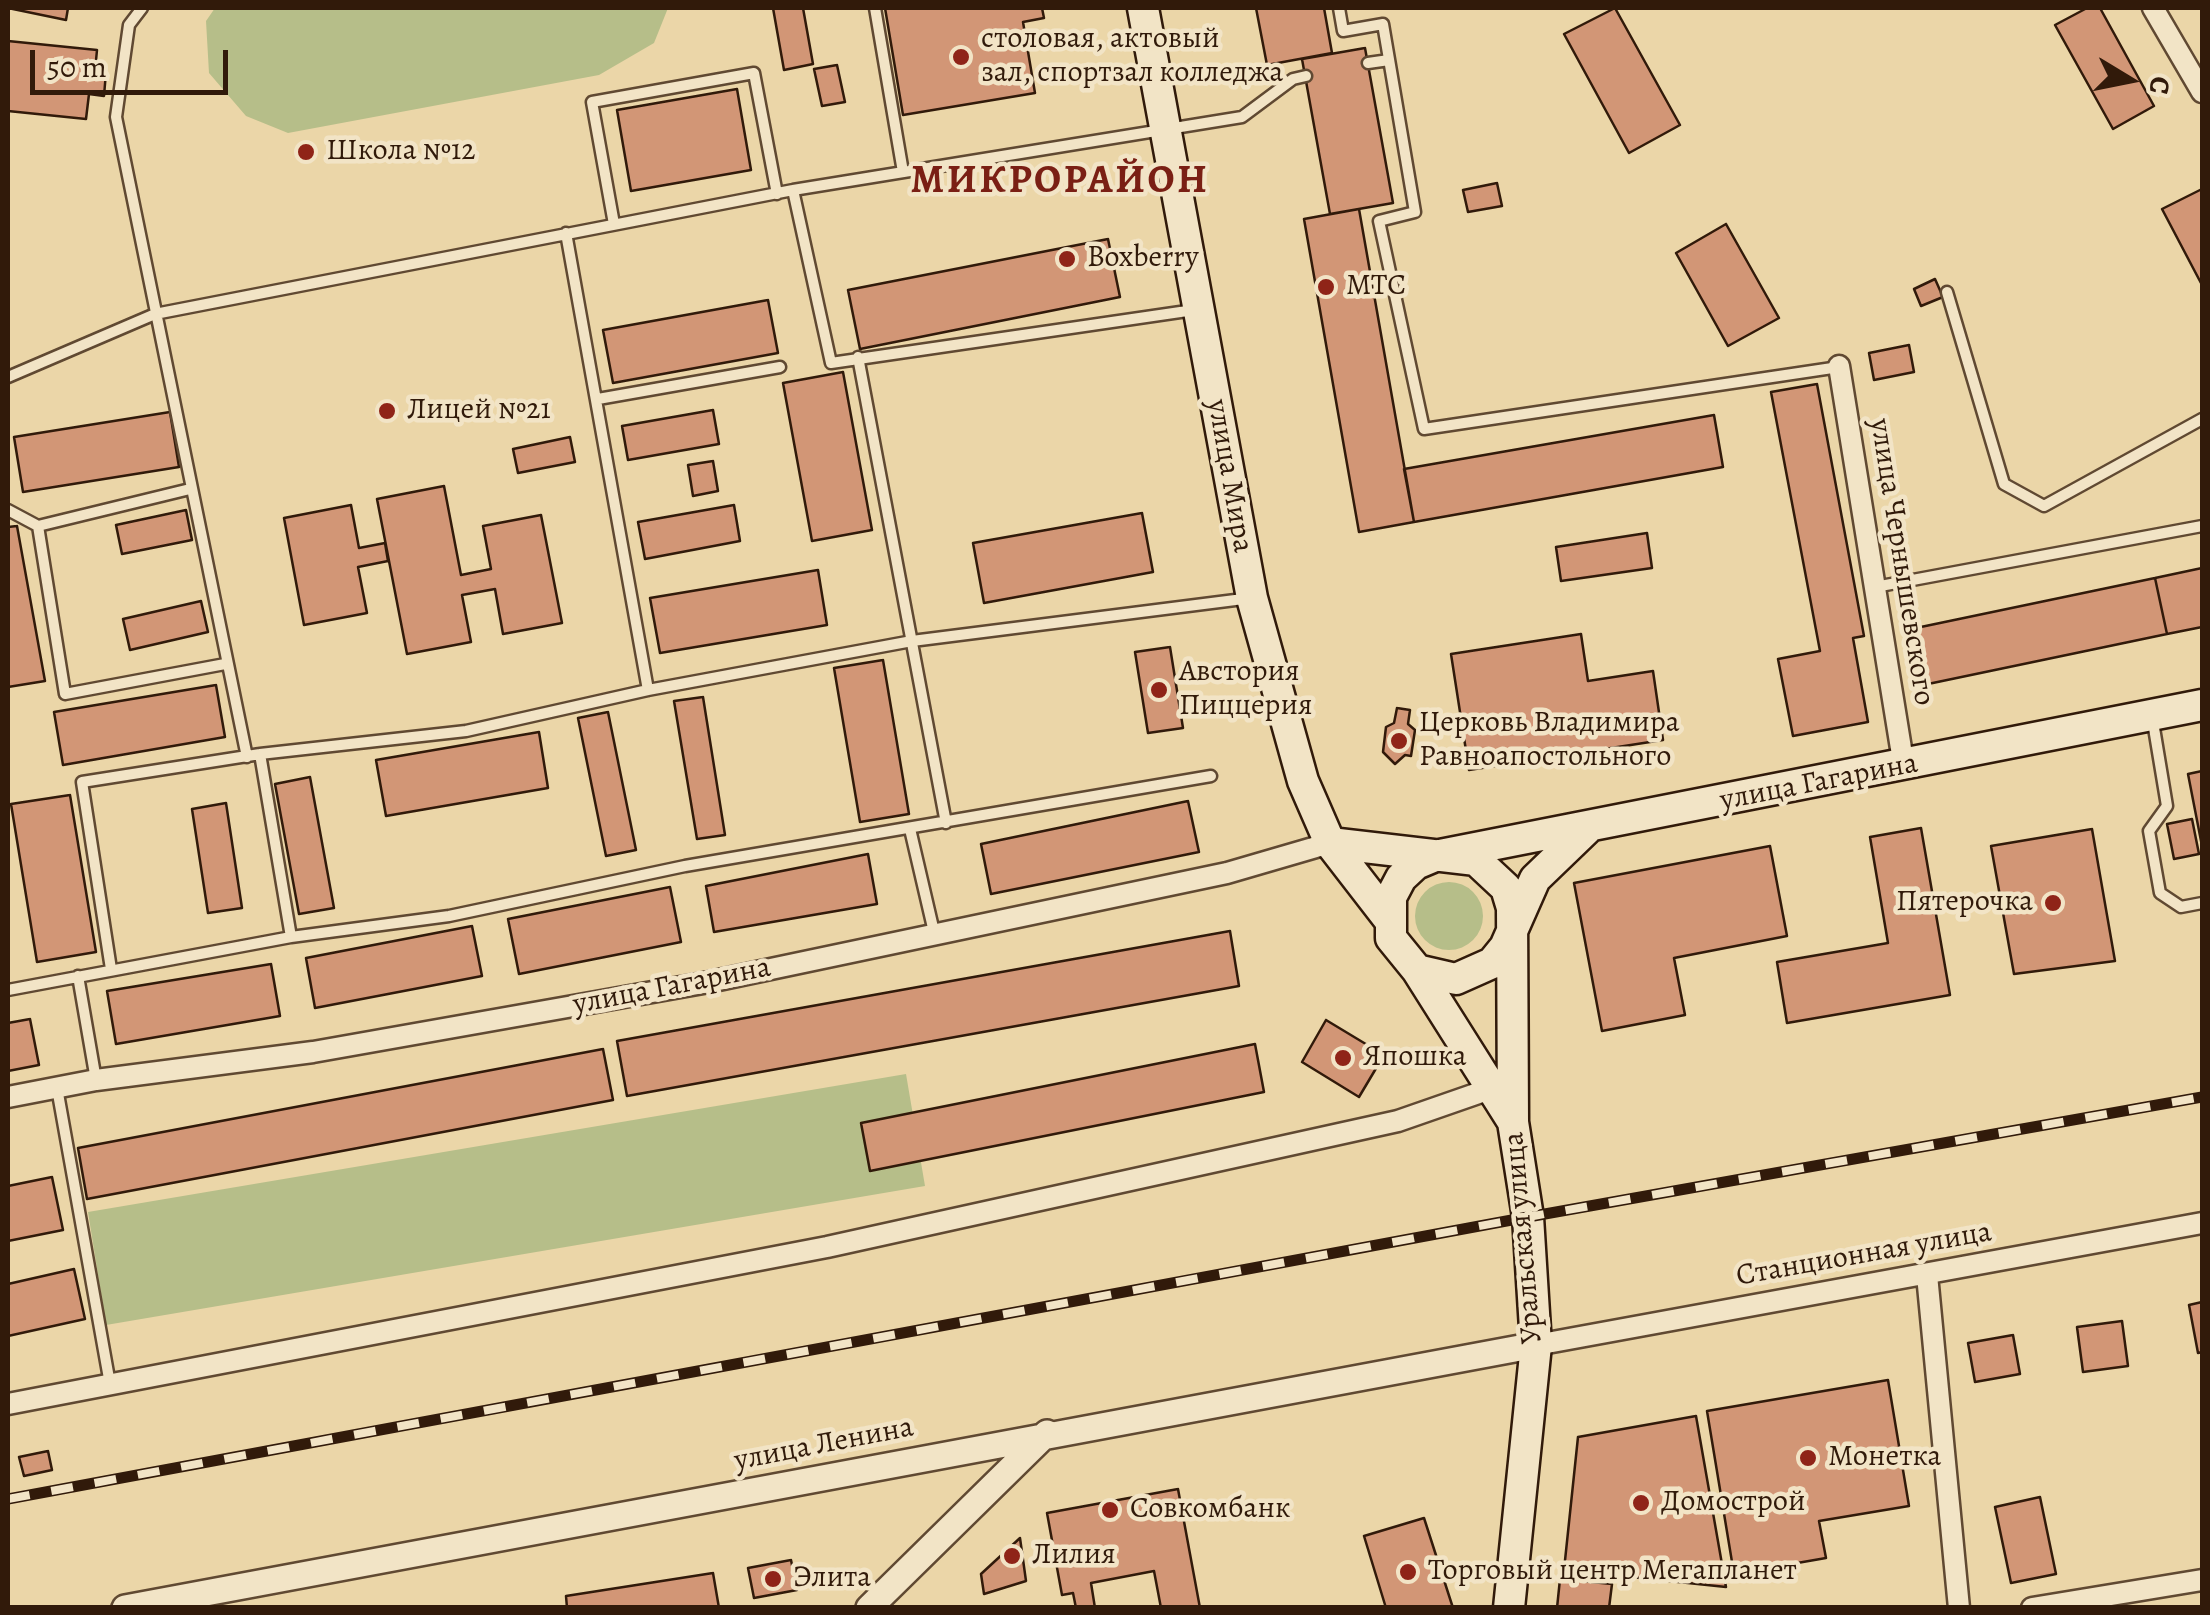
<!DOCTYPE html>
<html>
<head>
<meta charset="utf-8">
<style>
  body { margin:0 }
  #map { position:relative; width:2210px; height:1615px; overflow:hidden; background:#ebd6a8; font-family:Alegreya,serif }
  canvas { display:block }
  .frame { position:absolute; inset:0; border:10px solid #311a0a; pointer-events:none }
  .north { position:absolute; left:2080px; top:30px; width:100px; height:100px; -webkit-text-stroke:8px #f2e4c6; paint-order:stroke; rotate:100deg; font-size:28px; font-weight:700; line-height:40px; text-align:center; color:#311a0a }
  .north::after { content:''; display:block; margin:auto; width:35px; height:45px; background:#311a0a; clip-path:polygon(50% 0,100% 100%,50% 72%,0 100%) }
  .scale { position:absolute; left:30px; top:50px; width:198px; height:45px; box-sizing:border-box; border:5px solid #311a0a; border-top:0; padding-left:12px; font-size:30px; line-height:35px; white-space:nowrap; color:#311a0a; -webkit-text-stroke:8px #f2e4c6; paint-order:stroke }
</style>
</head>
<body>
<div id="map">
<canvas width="2210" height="1615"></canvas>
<div class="frame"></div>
<div class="north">С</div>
<div class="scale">50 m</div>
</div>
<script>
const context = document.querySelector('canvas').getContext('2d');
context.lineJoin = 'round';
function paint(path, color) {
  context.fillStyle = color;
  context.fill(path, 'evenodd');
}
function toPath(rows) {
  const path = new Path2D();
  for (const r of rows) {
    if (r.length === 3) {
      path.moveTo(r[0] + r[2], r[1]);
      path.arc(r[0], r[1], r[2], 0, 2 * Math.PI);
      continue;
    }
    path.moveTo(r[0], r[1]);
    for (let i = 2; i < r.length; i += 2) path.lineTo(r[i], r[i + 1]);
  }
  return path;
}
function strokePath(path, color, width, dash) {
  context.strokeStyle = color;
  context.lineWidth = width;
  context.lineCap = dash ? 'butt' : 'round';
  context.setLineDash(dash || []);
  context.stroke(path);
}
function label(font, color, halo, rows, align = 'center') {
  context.font = font + ' Alegreya,serif';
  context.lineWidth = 9;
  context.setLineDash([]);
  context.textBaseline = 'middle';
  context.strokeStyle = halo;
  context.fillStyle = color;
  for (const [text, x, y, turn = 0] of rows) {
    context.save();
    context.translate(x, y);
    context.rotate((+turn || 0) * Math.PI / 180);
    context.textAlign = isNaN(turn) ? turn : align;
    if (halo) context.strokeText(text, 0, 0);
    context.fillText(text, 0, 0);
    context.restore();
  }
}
paint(toPath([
  [215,8,668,8,654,43,599,75,288,133,246,116,209,73,206,21],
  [1449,916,34],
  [906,1074,925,1186,106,1325,88,1212]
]), '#b6be89');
const building = toPath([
  [8,8,68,8,66,20,8,8],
  [773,8,803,8,813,64,784,70,773,8],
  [885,8,1042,8,1044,18,1023,22,1035,93,903,115,885,8],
  [1256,8,1324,8,1332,53,1267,65,1256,8],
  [1615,8,1680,125,1629,153,1564,34,1615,8],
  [2087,8,2100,8,2154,106,2113,129,2055,25,2087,8],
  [8,41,97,50,95,71,106,72,104,96,89,94,86,119,8,111,8,41],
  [1365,48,1393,203,1330,214,1302,59,1365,48],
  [837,65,845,102,822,106,814,69,837,65],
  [737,89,751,170,631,191,617,110,737,89],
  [1497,183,1502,206,1468,212,1463,190,1497,183],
  [2202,189,2202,285,2162,209,2202,189],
  [1359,209,1414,522,1359,532,1304,219,1359,209],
  [1726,224,1779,318,1728,346,1676,253,1726,224],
  [1108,239,1120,297,860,349,848,290,1108,239],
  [1935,279,1943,297,1921,306,1914,289,1935,279],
  [768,300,778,353,613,383,603,330,768,300],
  [1909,345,1914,372,1874,380,1869,353,1909,345],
  [843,372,872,530,812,541,783,383,843,372],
  [1817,384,1864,636,1853,638,1868,722,1793,736,1778,659,1820,651,1771,392,1817,384],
  [713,410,719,444,628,460,622,426,713,410],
  [170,412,179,467,23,492,14,437,170,412],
  [1714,415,1723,467,1414,522,1404,469,1714,415],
  [570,437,575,462,518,473,513,449,570,437],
  [713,461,718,491,693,496,688,465,713,461],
  [444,486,461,575,491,569,483,526,541,515,562,623,503,634,495,589,462,595,471,642,407,654,377,499,444,486],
  [351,505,359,548,385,543,388,561,358,567,367,613,304,625,284,518,351,505],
  [734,505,740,541,645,559,638,522,734,505],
  [186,510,192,540,122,554,116,525,186,510],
  [1142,513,1153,572,984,603,973,543,1142,513],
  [17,526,45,681,8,687,8,527,17,526],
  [1647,533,1652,568,1561,581,1556,547,1647,533],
  [2202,568,2202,627,2167,634,2155,578,2202,568],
  [818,570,827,625,660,653,650,598,818,570],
  [2155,578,2167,634,1928,684,1916,628,2155,578],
  [201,601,208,632,130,650,123,619,201,601],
  [1581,634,1588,681,1653,671,1663,740,1469,770,1451,654,1581,634],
  [1170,647,1183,728,1148,733,1135,652,1170,647],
  [883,660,909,814,860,822,834,668,883,660],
  [216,685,225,737,63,765,54,712,216,685],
  [703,697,725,835,697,839,674,701,703,697],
  [1397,708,1410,710,1408,724,1415,730,1411,756,1405,755,1395,764,1383,752,1386,727,1394,723,1397,708],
  [608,712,636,850,606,856,578,718,608,712],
  [539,732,548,788,386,816,376,760,539,732],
  [2202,771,2202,846,2188,774,2202,771],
  [310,777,334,908,299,914,275,784,310,777],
  [70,795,96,952,37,962,11,804,70,795],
  [1188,801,1199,852,991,894,981,844,1188,801],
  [226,803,242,908,208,913,192,809,226,803],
  [2192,819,2199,854,2174,859,2167,824,2192,819],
  [1921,828,1950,995,1787,1023,1777,962,1888,943,1870,837,1921,828],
  [2092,829,2115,961,2014,974,1991,846,2092,829],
  [1770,846,1787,936,1674,958,1685,1015,1602,1031,1574,883,1770,846],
  [868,854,877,904,714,932,706,886,868,854],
  [670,887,681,942,519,974,508,919,670,887],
  [472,926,482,976,315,1008,306,958,472,926],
  [1230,931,1239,986,627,1096,617,1041,1230,931],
  [271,964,280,1016,116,1044,107,991,271,964],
  [30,1019,39,1065,8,1071,8,1023,30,1019],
  [1326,1020,1384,1055,1359,1097,1302,1062,1326,1020],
  [1255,1044,1264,1092,870,1171,861,1123,1255,1044],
  [603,1049,613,1100,87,1199,78,1148,603,1049],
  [52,1177,63,1230,8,1241,8,1186,52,1177],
  [74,1269,85,1319,8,1336,8,1284,74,1269],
  [2202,1302,2202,1352,2198,1353,2189,1305,2202,1302],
  [2122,1321,2128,1366,2083,1372,2077,1327,2122,1321],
  [2013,1335,2020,1374,1975,1382,1968,1343,2013,1335],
  [1888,1380,1909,1506,1819,1521,1826,1558,1734,1574,1707,1411,1888,1380],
  [1696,1416,1726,1587,1564,1570,1578,1437,1696,1416],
  [48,1451,52,1470,24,1476,19,1457,48,1451],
  [1178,1489,1200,1608,1161,1608,1154,1571,1091,1583,1095,1608,1076,1608,1073,1593,1062,1595,1047,1513,1178,1489],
  [2040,1497,2056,1574,2011,1583,1995,1507,2040,1497],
  [1424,1518,1453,1608,1386,1608,1364,1536,1424,1518],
  [1020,1538,1026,1581,984,1594,981,1574,1020,1538],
  [791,1560,797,1590,754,1598,748,1568,791,1560],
  [713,1573,719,1608,567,1608,566,1596,713,1573],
  [1560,1579,1612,1584,1609,1608,1557,1608,1560,1579]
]);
paint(building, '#d29676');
strokePath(building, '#311a0a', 2.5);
const service = toPath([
  [142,8,129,25,116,117,247,757],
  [875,8,903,172],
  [1339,8,1343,31,1383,24,1415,212,1379,221,1424,429,1839,367],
  [1368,63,1389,60],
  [793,190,831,363,1194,310],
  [614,224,592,102,754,73,777,194],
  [566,233,648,690],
  [1947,292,2004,484,2044,506,2202,419],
  [858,357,946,823],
  [8,377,155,314,793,190,1242,117,1293,79,1306,76],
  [598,399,780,367],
  [8,510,38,526,190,489],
  [38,526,65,694,225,664],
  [1875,587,2202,526],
  [2152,716,2167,806,2149,831,2160,893,2181,907,2202,903],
  [260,754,291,937],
  [910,829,934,932],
  [111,969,82,782,260,754,466,731,648,690,912,641,1251,598],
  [78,976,96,1080],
  [8,990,291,937,449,916,685,866,1211,776],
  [57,1088,110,1384]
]);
const minor = toPath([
  [2153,8,2202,92],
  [1839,366,1904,767],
  [8,1097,96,1080,313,1052,709,982,1227,873,1330,843],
  [1927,1275,1959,1608],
  [1536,1345,2202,1223],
  [8,1404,827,1247,1398,1121,1490,1089],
  [2032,1608,2202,1580]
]);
const tertiary = toPath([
  [125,1608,1536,1345],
  [869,1608,1047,1433]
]);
const secondary = toPath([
  [1143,8,1252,598,1303,781,1330,843,1388,918],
  [1330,843,1476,860,1506,888,1512,908,1513,1122,1528,1217,1536,1345,1509,1608],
  [1417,970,1456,979,1492,963,1505,947,1535,879,1589,827],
  [1513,1122,1417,970,1391,938,1391,897,1401,878,1416,864,1435,856,2202,705]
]);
strokePath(service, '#604932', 15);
strokePath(minor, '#604932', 25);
strokePath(tertiary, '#604932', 30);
strokePath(secondary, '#311a0a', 35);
strokePath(service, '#f2e4c6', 10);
strokePath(minor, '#f2e4c6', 20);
strokePath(tertiary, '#f2e4c6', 25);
strokePath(secondary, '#f2e4c6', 30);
const rail = toPath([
  [8,1499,1528,1217,2202,1097]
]);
strokePath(rail, '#311a0a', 11);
strokePath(rail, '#f2e4c6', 8, [22]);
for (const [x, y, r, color] of [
  [961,57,10,"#8f2418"],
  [306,152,10,"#8f2418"],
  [1067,259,10,"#8f2418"],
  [1326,287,10,"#8f2418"],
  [387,411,10,"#8f2418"],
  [1159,690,10,"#8f2418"],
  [1399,741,10,"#8f2418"],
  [2053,903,10,"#8f2418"],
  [1343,1058,10,"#8f2418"],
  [1808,1458,10,"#8f2418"],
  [1641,1503,10,"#8f2418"],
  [1110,1510,10,"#8f2418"],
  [1012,1556,10,"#8f2418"],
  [1408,1572,10,"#8f2418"],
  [773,1579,10,"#8f2418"]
]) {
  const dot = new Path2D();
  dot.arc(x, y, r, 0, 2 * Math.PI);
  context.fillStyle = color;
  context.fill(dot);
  strokePath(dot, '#f2e4c6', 4);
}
label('30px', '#311a0a', '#f2e4c6', [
  ["столовая, актовый",981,40],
  ["зал, спортзал колледжа",981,74],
  ["Школа №12",326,152],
  ["Boxberry",1087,259],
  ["МТС",1346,287],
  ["Лицей №21",407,411],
  ["Австория",1179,673],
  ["Пиццерия",1179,707],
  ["Церковь Владимира",1419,724],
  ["Равноапостольного",1419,758],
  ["Пятерочка",2033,903,"right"],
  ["Япошка",1363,1058],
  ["Монетка",1828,1458],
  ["Домострой",1661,1503],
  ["Совкомбанк",1130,1510],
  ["Лилия",1032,1556],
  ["Торговый центр Мегапланет",1428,1572],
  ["Элита",793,1579]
], 'left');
label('30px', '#311a0a', '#f2e4c6', [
  ["улица Мира",1229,476,80],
  ["улица Чернышевского",1901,562,81],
  ["улица Гагарина",1819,783,-11],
  ["улица Гагарина",672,987,-11],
  ["Уральская улица",1524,1238,-95],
  ["Станционная улица",1864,1255,-10],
  ["улица Ленина",824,1445,-11]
]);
context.letterSpacing = '2.5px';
label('bold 40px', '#7a1f14', '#f2e4c6', [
  ["МИКРОРАЙОН",1060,182]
]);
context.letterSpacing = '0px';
</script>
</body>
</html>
